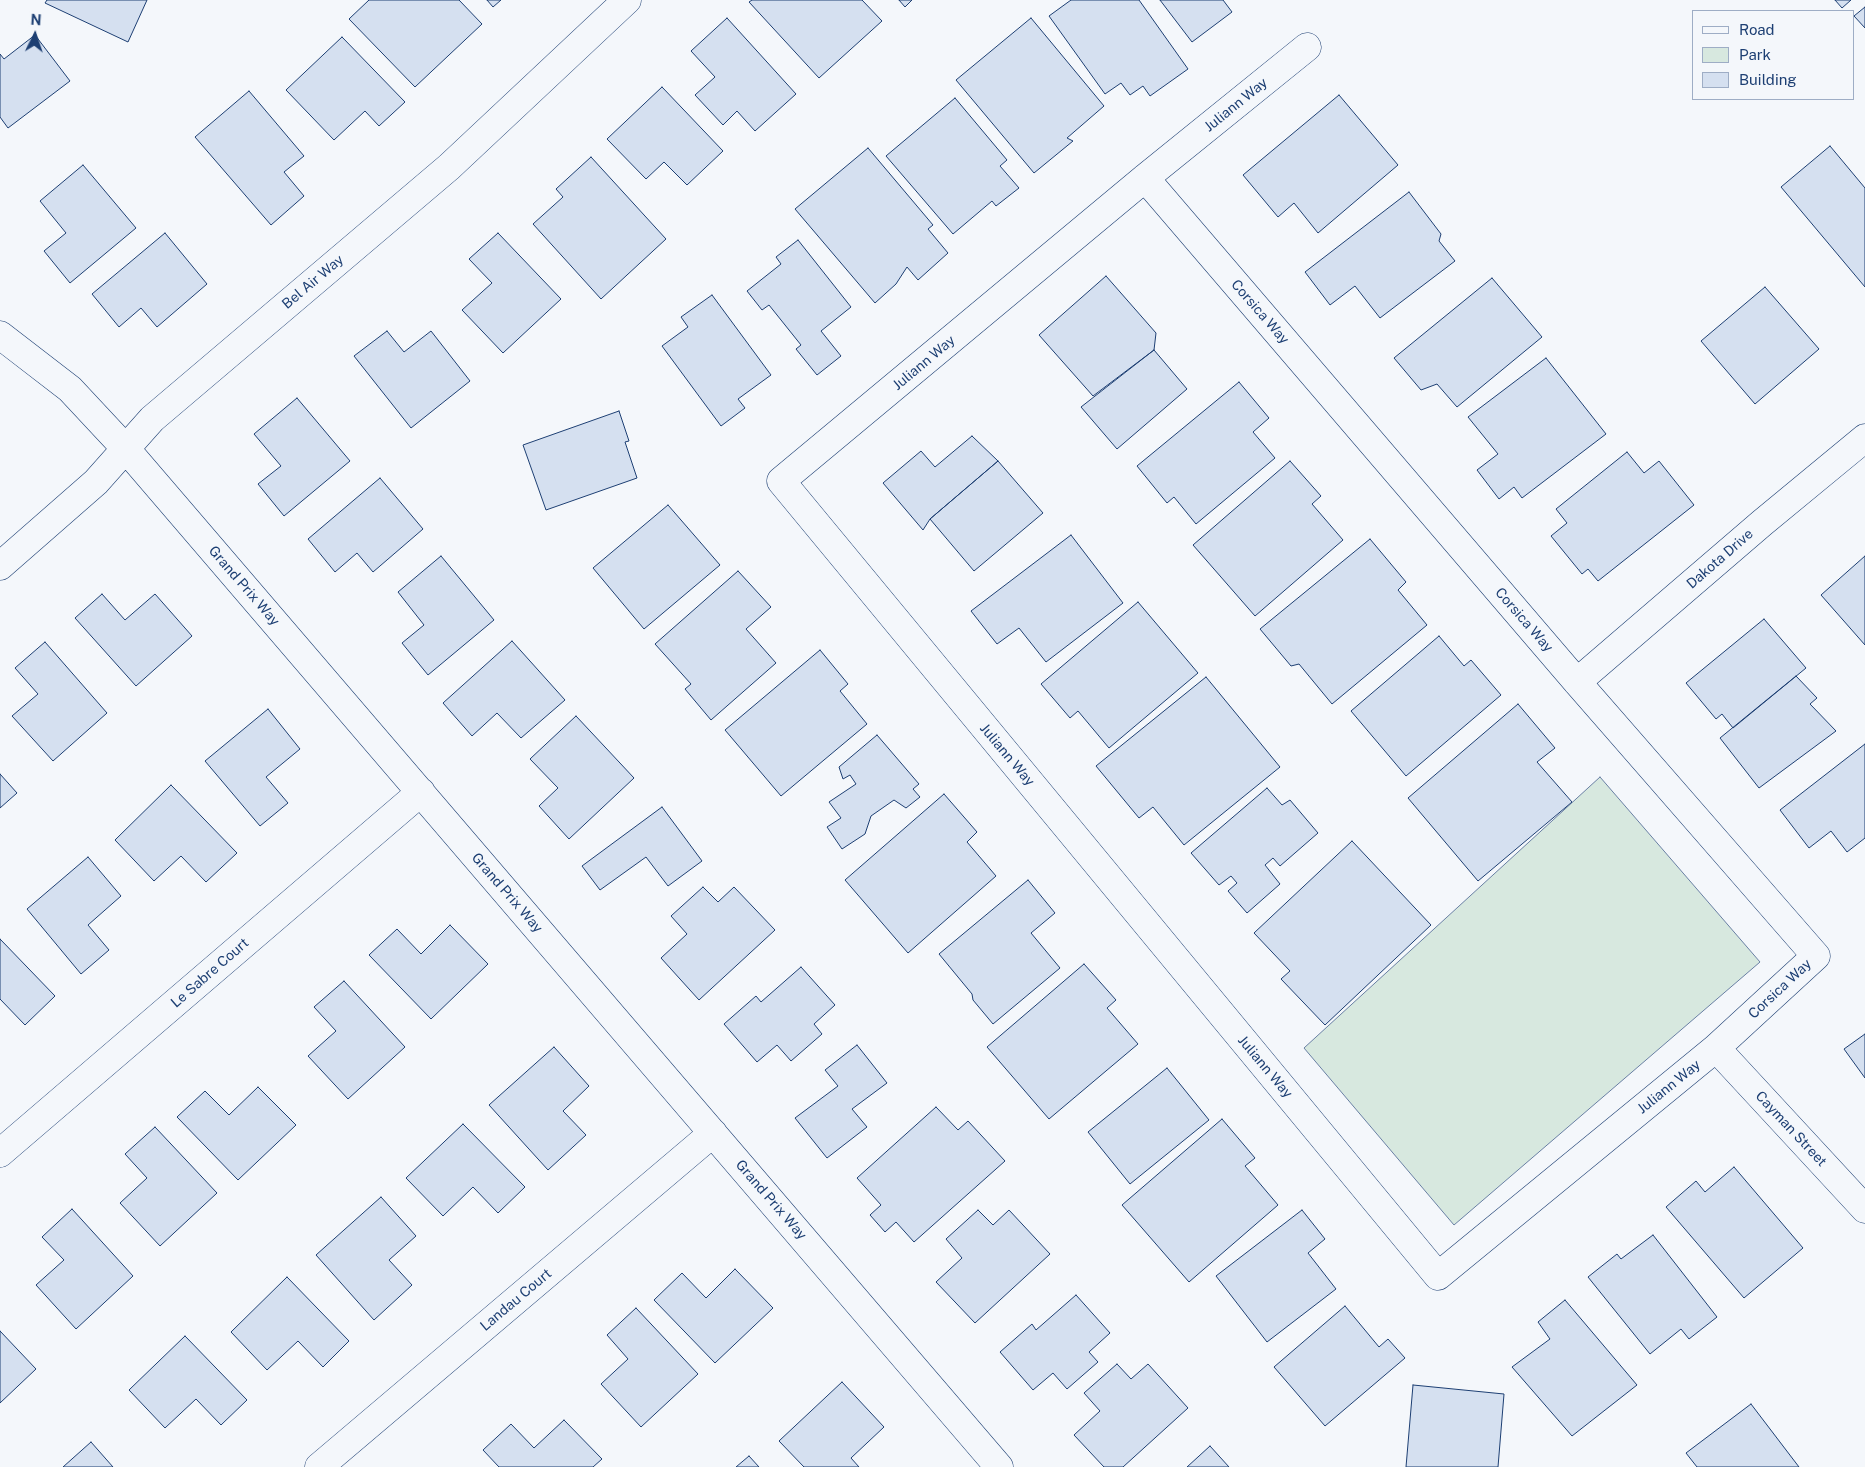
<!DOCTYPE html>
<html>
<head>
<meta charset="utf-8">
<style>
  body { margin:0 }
  #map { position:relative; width:1865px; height:1467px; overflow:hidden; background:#f4f7fb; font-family:"Public Sans",sans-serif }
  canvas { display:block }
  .legend { position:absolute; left:1692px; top:10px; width:162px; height:90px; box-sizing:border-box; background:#f4f7fb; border:1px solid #9eadc5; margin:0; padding:6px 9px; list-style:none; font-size:15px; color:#1d3f73 }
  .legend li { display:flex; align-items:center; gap:10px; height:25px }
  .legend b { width:25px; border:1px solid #9eadc5 }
  .north { position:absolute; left:10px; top:10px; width:50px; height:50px; -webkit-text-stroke:4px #f4f7fb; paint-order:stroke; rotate:4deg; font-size:14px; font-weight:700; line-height:20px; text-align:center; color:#1d3f73 }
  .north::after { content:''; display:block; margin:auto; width:18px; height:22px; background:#1d3f73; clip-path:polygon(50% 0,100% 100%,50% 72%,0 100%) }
</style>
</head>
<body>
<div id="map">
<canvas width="1865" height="1467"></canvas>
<ul class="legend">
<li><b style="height:6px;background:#f4f7fb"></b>Road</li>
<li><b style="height:14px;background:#d7e8df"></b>Park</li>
<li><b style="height:14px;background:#d5e0f0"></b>Building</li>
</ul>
<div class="north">N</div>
</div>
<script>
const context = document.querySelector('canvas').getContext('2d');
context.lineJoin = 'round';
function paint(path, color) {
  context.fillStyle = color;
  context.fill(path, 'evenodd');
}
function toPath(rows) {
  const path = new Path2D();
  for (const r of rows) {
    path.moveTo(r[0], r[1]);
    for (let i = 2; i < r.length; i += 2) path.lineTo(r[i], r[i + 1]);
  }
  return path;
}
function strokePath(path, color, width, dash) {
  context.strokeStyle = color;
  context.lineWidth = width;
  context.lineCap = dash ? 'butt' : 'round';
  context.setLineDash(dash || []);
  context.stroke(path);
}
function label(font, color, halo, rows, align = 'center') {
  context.font = font + ' "Public Sans",sans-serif';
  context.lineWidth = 4;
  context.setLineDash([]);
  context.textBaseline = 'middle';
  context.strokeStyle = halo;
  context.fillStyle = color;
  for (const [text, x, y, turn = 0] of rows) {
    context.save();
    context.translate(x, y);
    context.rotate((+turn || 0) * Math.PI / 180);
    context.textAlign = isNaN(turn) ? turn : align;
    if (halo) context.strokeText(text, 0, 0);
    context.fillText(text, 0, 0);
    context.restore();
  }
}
const green = toPath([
  [1600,777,1760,962,1454,1225,1304,1048,1600,777]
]);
paint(green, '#d7e8df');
strokePath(green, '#687fa3', 1);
const building = toPath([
  [47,0,147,0,128,42,45,3,47,0],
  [369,0,459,0,482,24,415,87,349,19,369,0],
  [487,0,501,0,493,7,487,0],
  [752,0,862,0,882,21,819,78,749,2,752,0],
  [899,0,912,0,905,7,899,0],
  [1071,0,1139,0,1188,69,1150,96,1143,86,1130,95,1121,83,1105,94,1049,16,1071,0],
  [1160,0,1223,0,1232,12,1192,42,1160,0],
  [1835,0,1851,0,1842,8,1835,0],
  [1865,7,1865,28,1854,16,1865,7],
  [727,18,796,94,755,131,737,111,723,125,695,95,715,77,691,51,727,18],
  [1031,18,1104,106,1067,138,1073,141,1034,173,956,80,1031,18],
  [35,35,70,81,8,128,0,117,0,54,4,59,35,35],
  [342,37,405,102,379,126,365,111,334,140,286,90,342,37],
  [662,87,723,151,687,185,664,162,646,179,607,139,662,87],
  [249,91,304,156,284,172,304,196,271,225,195,137,249,91],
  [1339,95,1398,165,1318,233,1294,203,1278,217,1243,175,1339,95],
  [955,98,1007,160,1000,166,1019,188,996,206,992,201,953,234,886,156,955,98],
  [1830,146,1865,188,1865,287,1781,187,1830,146],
  [868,148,933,225,928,229,948,253,918,280,907,267,896,284,875,303,795,209,868,148],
  [591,157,666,239,601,299,533,224,563,197,556,189,591,157],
  [83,165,136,228,70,283,44,251,66,233,40,201,83,165],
  [1409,192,1441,234,1439,241,1455,261,1380,318,1355,286,1330,305,1305,272,1409,192],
  [165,233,207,284,157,327,141,308,119,327,92,294,165,233],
  [498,233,561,299,503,353,462,310,492,283,469,259,498,233],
  [798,240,851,307,821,331,841,356,817,375,796,349,801,345,769,305,762,310,747,291,781,264,776,257,798,240],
  [1106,276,1156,333,1154,350,1093,396,1039,335,1106,276],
  [1492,278,1542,337,1457,407,1437,384,1421,390,1394,358,1492,278],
  [1765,287,1819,349,1755,404,1701,341,1765,287],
  [712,295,771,375,738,399,745,408,721,426,662,346,688,327,681,317,712,295],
  [387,331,404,352,431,331,470,381,411,428,354,356,387,331],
  [1154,350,1187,389,1117,449,1081,407,1154,350],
  [1546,358,1606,434,1522,498,1514,487,1499,499,1477,470,1498,454,1468,417,1546,358],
  [1239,382,1269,418,1253,432,1275,458,1196,524,1174,497,1167,503,1137,466,1239,382],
  [297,398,350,461,284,516,258,484,281,466,254,434,297,398],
  [619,411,629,441,625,442,637,478,546,510,523,445,619,411],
  [972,436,998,461,930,519,923,530,883,483,921,451,935,467,972,436],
  [1627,452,1644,473,1659,461,1694,505,1598,581,1588,569,1582,574,1551,536,1567,523,1556,509,1627,452],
  [998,461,1043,513,974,571,930,519,998,461],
  [1290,461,1321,496,1312,504,1343,540,1255,616,1193,545,1290,461],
  [380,478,423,529,373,572,357,553,335,572,308,539,380,478],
  [668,505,720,565,644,629,593,568,668,505],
  [1071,535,1123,603,1046,662,1019,628,997,644,971,611,1071,535],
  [1370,539,1406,582,1398,590,1427,625,1332,704,1299,664,1291,666,1260,629,1370,539],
  [441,556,494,620,428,675,402,643,424,625,398,592,441,556],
  [1865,556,1865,645,1821,595,1865,556],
  [738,571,771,607,746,629,776,663,711,720,685,689,691,684,655,644,738,571],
  [102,594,125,620,155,594,192,636,136,686,75,618,102,594],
  [1138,602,1198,673,1109,748,1078,711,1070,718,1041,684,1138,602],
  [1764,619,1806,668,1733,728,1722,714,1716,719,1686,683,1764,619],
  [1439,636,1464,666,1471,660,1501,695,1406,776,1351,711,1439,636],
  [512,641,565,700,521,738,497,713,472,736,443,703,512,641],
  [45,642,107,713,53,761,12,716,38,694,15,668,45,642],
  [820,650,848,684,840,691,867,724,781,796,725,730,820,650],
  [1796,676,1817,698,1810,704,1836,731,1759,788,1720,738,1796,676],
  [1206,677,1280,767,1184,845,1153,807,1139,818,1096,766,1206,677],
  [1518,704,1555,748,1537,762,1572,802,1478,881,1408,798,1518,704],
  [268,709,300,749,266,777,288,803,260,826,205,761,268,709],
  [576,716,634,778,569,839,539,806,558,788,530,759,576,716],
  [877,735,919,784,913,789,920,797,906,808,894,800,871,816,865,834,842,849,827,827,841,818,829,802,856,784,850,775,843,779,839,767,877,735],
  [1865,744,1865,838,1847,852,1831,831,1809,848,1780,810,1865,744],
  [0,774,17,793,0,808,0,774],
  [171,785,237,853,206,882,181,856,154,881,115,840,171,785],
  [1267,788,1282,805,1290,800,1318,833,1280,866,1273,858,1265,865,1280,884,1247,913,1228,891,1237,883,1231,876,1219,885,1191,853,1267,788],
  [944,794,977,832,967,842,996,876,908,953,845,880,944,794],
  [662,807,702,861,668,886,646,857,600,890,582,866,662,807],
  [1352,841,1431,925,1325,1025,1281,979,1290,971,1254,933,1352,841],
  [88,857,121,896,88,925,109,950,81,974,27,909,88,857],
  [1028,880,1055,913,1031,933,1060,968,993,1024,973,1000,972,994,939,954,1028,880],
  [703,887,718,902,734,887,775,930,699,1000,661,958,687,934,671,916,703,887],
  [450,925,488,964,431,1019,369,955,397,929,421,954,450,925],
  [0,939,55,996,25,1025,0,999,0,939],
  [1084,964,1116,1000,1107,1008,1138,1044,1049,1119,987,1047,1084,964],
  [801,967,835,1005,814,1024,822,1034,791,1061,777,1045,757,1062,724,1024,756,996,761,1002,801,967],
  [344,981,405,1047,348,1099,308,1056,336,1031,314,1007,344,981],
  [1865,1034,1865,1078,1844,1049,1865,1034],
  [857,1045,887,1083,852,1109,867,1127,827,1158,795,1118,838,1086,825,1070,857,1045],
  [554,1047,589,1086,563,1111,586,1135,548,1170,489,1105,554,1047],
  [1167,1068,1209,1120,1130,1184,1088,1132,1167,1068],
  [258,1087,296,1125,238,1180,177,1117,205,1091,229,1115,258,1087],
  [936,1107,958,1130,968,1121,1005,1161,914,1242,896,1222,885,1232,870,1215,881,1205,857,1178,936,1107],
  [1222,1119,1255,1158,1245,1166,1278,1205,1189,1282,1122,1205,1222,1119],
  [463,1124,525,1187,498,1213,473,1187,443,1216,406,1178,463,1124],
  [155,1127,217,1193,160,1246,120,1203,147,1178,125,1154,155,1127],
  [1734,1167,1803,1248,1744,1298,1666,1207,1696,1181,1705,1192,1734,1167],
  [381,1197,416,1236,389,1260,412,1285,374,1320,316,1255,381,1197],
  [72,1209,133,1276,76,1329,36,1285,64,1260,42,1237,72,1209],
  [978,1210,993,1225,1009,1210,1050,1254,975,1323,936,1282,962,1258,946,1239,978,1210],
  [1302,1210,1325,1239,1308,1253,1336,1289,1267,1342,1216,1276,1302,1210],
  [1653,1235,1717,1317,1689,1339,1681,1329,1650,1354,1588,1277,1617,1254,1621,1259,1653,1235],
  [735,1269,773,1308,715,1363,654,1300,682,1273,706,1298,735,1269],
  [287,1277,349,1341,323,1367,298,1341,267,1370,231,1332,287,1277],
  [1076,1295,1110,1333,1089,1352,1098,1362,1067,1389,1053,1373,1033,1390,1000,1352,1032,1324,1036,1330,1076,1295],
  [1565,1300,1637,1385,1572,1436,1512,1367,1550,1339,1538,1322,1565,1300],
  [1345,1306,1379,1347,1388,1339,1405,1358,1325,1426,1274,1367,1345,1306],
  [636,1308,698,1374,641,1427,601,1384,628,1359,607,1335,636,1308],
  [0,1331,36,1369,0,1403,0,1331],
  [185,1336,247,1400,221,1425,196,1399,165,1428,129,1390,185,1336],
  [1117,1364,1131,1379,1148,1364,1188,1408,1123,1467,1104,1467,1074,1435,1100,1411,1084,1393,1117,1364],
  [842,1382,884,1427,851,1458,859,1467,804,1467,779,1441,842,1382],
  [1413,1385,1504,1394,1498,1467,1406,1467,1413,1385],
  [1751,1404,1799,1467,1697,1467,1686,1453,1751,1404],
  [564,1420,602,1459,593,1467,499,1467,483,1450,511,1424,534,1448,564,1420],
  [91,1442,113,1467,63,1467,91,1442],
  [1210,1446,1229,1467,1187,1467,1210,1446],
  [749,1456,759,1467,736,1467,749,1456]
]);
paint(building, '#d5e0f0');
strokePath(building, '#1d3f73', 1);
const street = toPath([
  [1145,178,1577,682,1816,956,1716,1048,1438,1276,781,481,1145,178,1307,47],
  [0,335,70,389,126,449,999,1467],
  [0,566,96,482,152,419,449,167,627,0],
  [1577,682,1762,523,1865,438],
  [1716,1048,1865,1209],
  [0,1153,421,792],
  [319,1467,713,1133]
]);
strokePath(street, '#1d3f73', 29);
strokePath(street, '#f4f7fb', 28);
label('14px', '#1d3f73', '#f4f7fb', [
  ["Juliann Way",1236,105,-39],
  ["Bel Air Way",313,282,-40],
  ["Corsica Way",1260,312,49],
  ["Juliann Way",924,363,-40],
  ["Dakota Drive",1720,559,-41],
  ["Grand Prix Way",244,586,49],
  ["Corsica Way",1524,620,49],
  ["Juliann Way",1007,755,50],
  ["Grand Prix Way",507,893,49],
  ["Le Sabre Court",210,973,-41],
  ["Corsica Way",1780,989,-43],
  ["Juliann Way",1265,1067,50],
  ["Juliann Way",1669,1087,-39],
  ["Cayman Street",1791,1129,47],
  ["Grand Prix Way",771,1200,49],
  ["Landau Court",516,1300,-40]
]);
</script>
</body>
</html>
